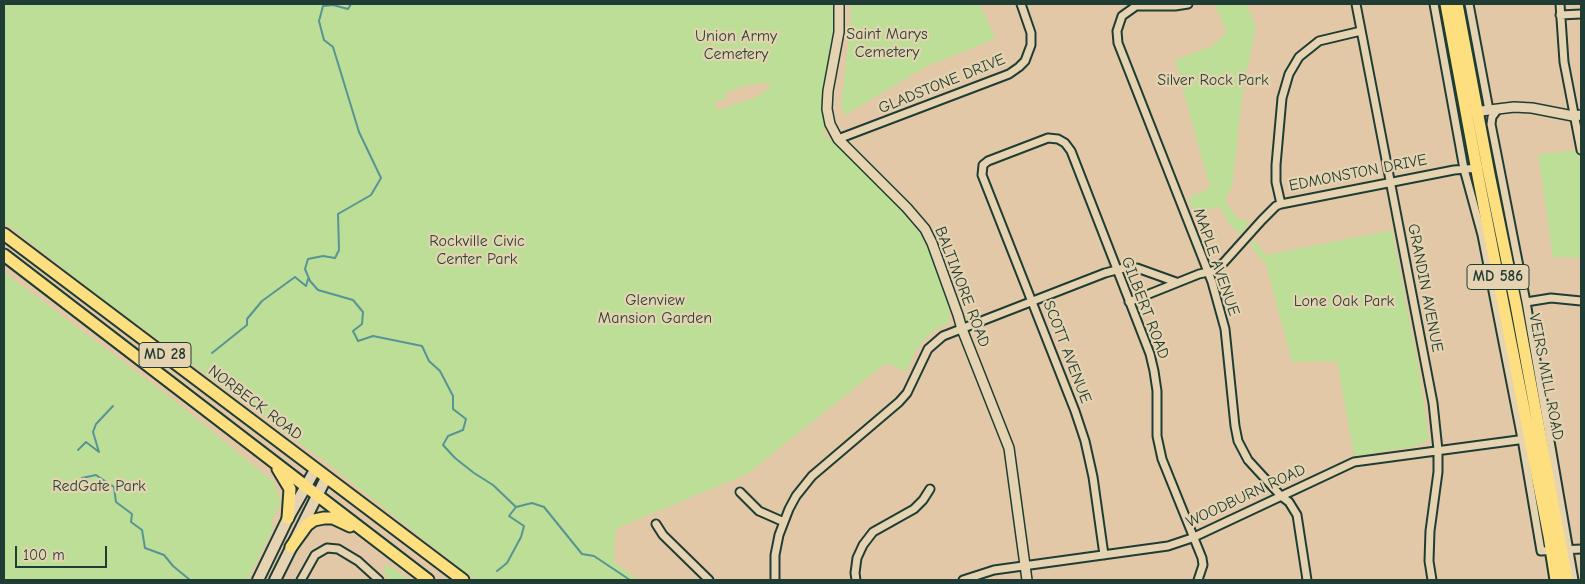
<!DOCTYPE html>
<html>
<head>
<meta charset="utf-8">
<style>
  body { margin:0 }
  #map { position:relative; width:1585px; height:584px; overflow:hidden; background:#e3c8a7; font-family:"Comic Neue",sans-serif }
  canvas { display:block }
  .frame { position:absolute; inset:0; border:5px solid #1f3d34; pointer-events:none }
  .scale { position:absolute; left:15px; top:546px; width:92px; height:22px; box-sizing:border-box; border:2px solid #1f3d34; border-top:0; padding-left:6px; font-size:15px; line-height:18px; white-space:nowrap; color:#1f3d34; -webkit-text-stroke:4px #e5d3b1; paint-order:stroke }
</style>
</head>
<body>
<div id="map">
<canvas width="1585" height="584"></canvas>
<div class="frame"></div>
<div class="scale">100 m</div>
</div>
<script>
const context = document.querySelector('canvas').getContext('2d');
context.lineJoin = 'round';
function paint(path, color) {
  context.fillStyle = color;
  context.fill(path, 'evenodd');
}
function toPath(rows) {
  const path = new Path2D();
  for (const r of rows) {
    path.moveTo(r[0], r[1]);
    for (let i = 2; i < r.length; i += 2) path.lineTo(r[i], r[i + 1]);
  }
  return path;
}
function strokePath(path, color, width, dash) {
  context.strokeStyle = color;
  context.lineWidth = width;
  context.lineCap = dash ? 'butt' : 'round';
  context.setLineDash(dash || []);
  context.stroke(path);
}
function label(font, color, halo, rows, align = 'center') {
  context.font = font + ' "Comic Neue",sans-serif';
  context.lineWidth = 4.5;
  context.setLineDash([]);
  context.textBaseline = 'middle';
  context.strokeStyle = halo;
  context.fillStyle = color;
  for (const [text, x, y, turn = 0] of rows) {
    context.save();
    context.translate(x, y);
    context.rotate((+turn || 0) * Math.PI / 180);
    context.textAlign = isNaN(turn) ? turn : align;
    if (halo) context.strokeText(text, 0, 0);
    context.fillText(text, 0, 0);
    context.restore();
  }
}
paint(toPath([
  [4,4,839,4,828,91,834,132,821,129,822,132,922,230,951,311,948,313,950,319,949,323,935,330,922,342,914,354,906,372,886,363,747,474,617,528,615,539,614,562,639,580,475,580,327,463,104,300,4,222],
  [763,83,773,84,755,98,717,110,714,103,727,98,725,93,743,86],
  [850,4,980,4,995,39,927,66,845,115,841,104,851,20],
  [1218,4,1246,4,1256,26,1243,90,1232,187,1225,200,1236,217,1250,223,1240,234,1229,224,1220,206,1195,215,1188,198,1210,188,1175,60,1212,46,1227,32,1215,5],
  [1568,151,1581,151,1581,258,1553,257,1538,154],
  [1393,230,1393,236,1418,366,1429,440,1416,446,1354,456,1337,361,1292,362,1266,264,1251,247,1254,239,1265,255],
  [4,272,170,397,274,482,281,502,272,520,273,529,247,580,4,580],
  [387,563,387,564,410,580,387,580,384,569]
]), '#bcde97');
strokePath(toPath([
  [351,4,348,9,333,5,323,6,319,21,324,40,333,47,359,132,381,178,371,195,338,214,339,250,335,258,323,256,308,259,305,269,310,281,318,290,353,300,363,312,362,324,353,331,358,341,373,336,422,346,429,361,440,371,453,396,453,409,466,419,463,430,448,436,443,445,455,458,474,473,493,485,516,507,532,503,544,507,582,554,594,556,630,580],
  [212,353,247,325,247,319,262,301,295,277,306,286,308,279],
  [78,450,86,442,99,452,93,432,96,424,113,406],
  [82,478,96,475,114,487,116,502,132,514,131,522,142,530,145,548,164,555,173,566,190,580],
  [497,571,507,563,521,537,524,526,509,516,516,507]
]), '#579495', 2);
const minor = toPath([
  [1188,4,1175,6,1136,6,1122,16,1117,31,1118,43,1212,282,1225,329,1235,426,1238,441,1248,460,1281,496,1289,502,1297,515,1307,580],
  [1356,4,1433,403,1438,450,1438,472,1430,531,1429,561,1432,580],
  [1434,4,1464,169,1482,235,1522,439,1541,551,1581,549],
  [1469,4,1489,110],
  [1560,4,1564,62,1581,150],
  [1560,15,1581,14],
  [1498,109,1492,117,1491,124,1526,302,1574,580],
  [838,139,1009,74,1019,67,1025,61,1031,45,1031,33,1021,4],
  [1281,204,1276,182,1276,165,1282,98,1289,74,1299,57,1319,41,1361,31],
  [1129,302,1199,274,1217,270,1262,220,1276,206,1281,204,1454,170,1479,168],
  [1526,302,1551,298,1581,301],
  [740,492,759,511,784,522],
  [656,524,663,535,709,580],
  [1104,555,1093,477,1085,441,1075,411,982,175,983,165,988,161,1048,138,1058,139,1065,143,1071,151,1150,354,1154,371,1157,391,1157,436,1162,459,1202,558,1203,565,1198,580],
  [301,580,315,555,327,548,338,549,358,561,379,580],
  [775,580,775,555,779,535,789,509,796,496,812,476,899,402,907,393,928,349,943,336,1105,273,1124,268,1137,268,1176,282],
  [856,580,855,573,857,558,863,545,873,532,914,509,923,500,930,489],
  [963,580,994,570,1168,546,1192,538,1354,462,1533,438]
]);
const tertiary = toPath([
  [839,4,839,32,828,91,827,109,830,124,838,139,907,208,925,229,932,243,958,315,962,329,1009,448,1027,580],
  [1473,112,1514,107,1532,108,1573,116,1581,115]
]);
const secondary = toPath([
  [258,580,288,518,315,470],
  [275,580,326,478]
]);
const primary = toPath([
  [1446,4,1478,176,1549,536,1556,580],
  [1457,4,1489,174,1516,305,1567,580],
  [4,234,463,580],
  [4,255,428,580],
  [278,469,290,489,288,518],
  [291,547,307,525,314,520,324,518,333,518,350,526]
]);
strokePath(minor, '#1f3d34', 11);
strokePath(tertiary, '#1f3d34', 12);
strokePath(secondary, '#1f3d34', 14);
strokePath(primary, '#1f3d34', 15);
strokePath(minor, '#e5d3b1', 7);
strokePath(tertiary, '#e5d3b1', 9);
strokePath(secondary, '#e5d3b1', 10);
strokePath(primary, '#fddf80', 11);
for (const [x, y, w] of [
  [1498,277,62],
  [165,355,52]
]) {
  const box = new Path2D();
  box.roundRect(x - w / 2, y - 12.5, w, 25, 4);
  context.fillStyle = '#e5d3b1';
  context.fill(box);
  strokePath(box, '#1f3d34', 1);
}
label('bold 15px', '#1f3d34', null, [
  ["MD 586",1498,277],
  ["MD 28",165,355]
]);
label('16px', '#274539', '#e5d3b1', [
  ["Saint Marys",887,34],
  ["Cemetery",887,52],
  ["Union Army",736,36],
  ["Cemetery",736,54],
  ["Silver Rock Park",1213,80],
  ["Rockville Civic",477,241],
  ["Center Park",477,259],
  ["Glenview",655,300],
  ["Mansion Garden",655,318],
  ["Lone Oak Park",1344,301],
  ["RedGate Park",99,486]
]);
label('16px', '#1f3d34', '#e5d3b1', [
  ["GLADSTONE DRIVE",942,84,-22],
  ["EDMONSTON DRIVE",1358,173,-11],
  ["MAPLE AVENUE",1216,262,71],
  ["BALTIMORE ROAD",962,287,69],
  ["GRANDIN AVENUE",1425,288,79],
  ["GILBERT ROAD",1145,308,69],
  ["SCOTT AVENUE",1067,352,69],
  ["VEIRS MILL ROAD",1546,377,79],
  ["NORBECK ROAD",255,403,37],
  ["WOODBURN ROAD",1246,496,-25]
]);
</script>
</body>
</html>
